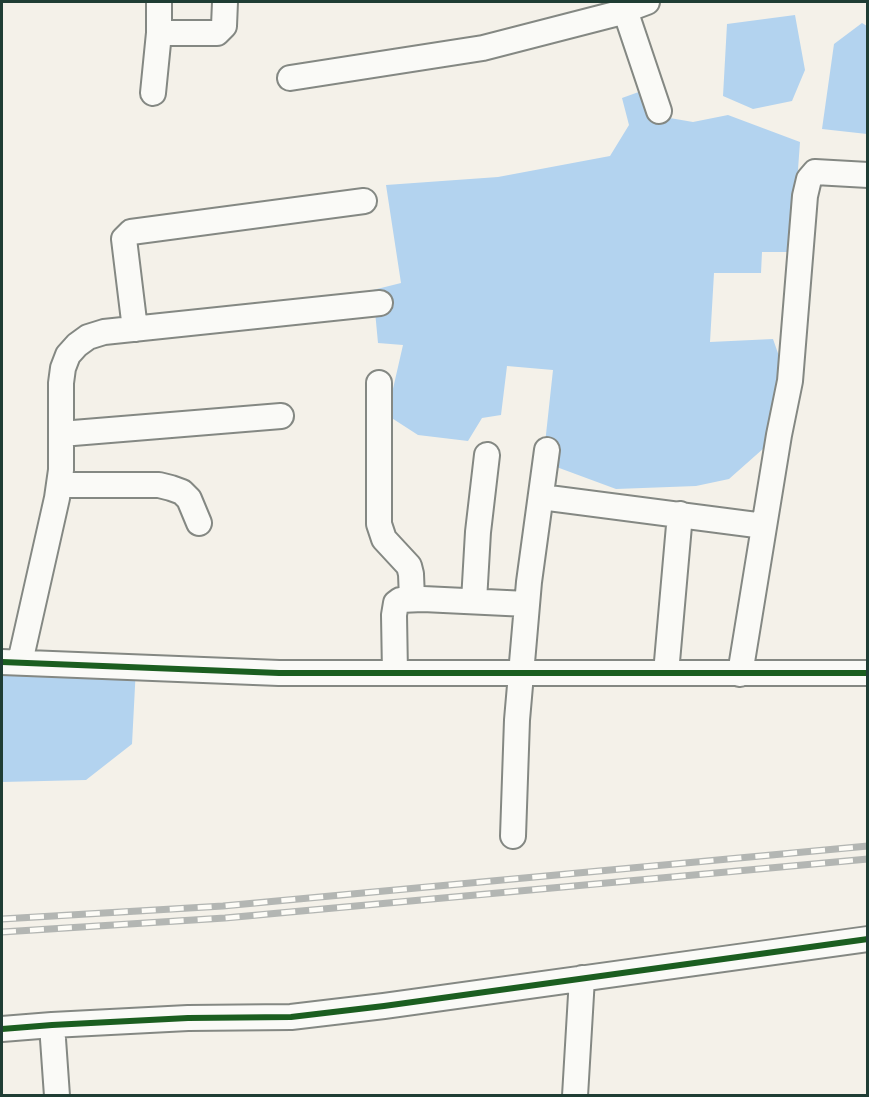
<!DOCTYPE html>
<html>
<head>
<meta charset="utf-8">
<style>
  body { margin:0 }
  #map { position:relative; width:869px; height:1097px; overflow:hidden; background:#f4f1e9; font-family:Mali,sans-serif }
  canvas { display:block }
  .frame { position:absolute; inset:0; border:3px solid #1f3d34; pointer-events:none }
</style>
</head>
<body>
<div id="map">
<canvas width="869" height="1097"></canvas>
<div class="frame"></div>
</div>
<script>
const context = document.querySelector('canvas').getContext('2d');
context.lineJoin = 'round';
function paint(path, color) {
  context.fillStyle = color;
  context.fill(path, 'evenodd');
}
function toPath(rows) {
  const path = new Path2D();
  for (const r of rows) {
    path.moveTo(r[0], r[1]);
    for (let i = 2; i < r.length; i += 2) path.lineTo(r[i], r[i + 1]);
  }
  return path;
}
function strokePath(path, color, width, dash) {
  context.strokeStyle = color;
  context.lineWidth = width;
  context.lineCap = dash ? 'butt' : 'round';
  context.setLineDash(dash || []);
  context.stroke(path);
}
paint(toPath([
  [795,15,805,70,792,101,753,109,723,96,727,24],
  [862,23,867,26,867,134,822,129,834,44],
  [647,89,664,117,693,122,728,115,800,142,792,252,762,252,761,273,714,273,710,342,773,339,780,359,774,417,764,448,729,479,696,486,616,489,543,462,553,370,507,366,501,415,482,418,468,441,418,435,387,415,403,345,378,343,373,290,401,283,386,185,498,177,610,156,629,125,622,98],
  [94,653,136,667,132,744,86,780,2,782,2,655]
]), '#b3d3ef');
const minor = toPath([
  [625,10,659,111],
  [159,33,217,33,224,26,225,2],
  [290,78,483,48,615,14,647,2],
  [153,93,159,33,159,2],
  [135,329,124,239,131,232,364,201],
  [379,383,379,524,384,539,409,566,411,574,412,599],
  [61,434,281,416],
  [59,485,159,485,171,488,182,492,189,499,199,523],
  [541,497,764,526],
  [474,601,478,532,487,455],
  [2,662,279,673,868,673],
  [20,662,57,498,61,470,61,383,63,368,68,355,77,345,88,337,104,332,380,303],
  [395,673,394,615,396,603,400,600,423,599,527,604],
  [666,673,680,514],
  [740,674,779,435,790,381,805,196,809,179,815,172,868,175],
  [513,836,517,720,529,582,547,450],
  [52,1025,57,1096],
  [2,1029,52,1025,188,1018,291,1017,384,1006,868,939],
  [575,1096,582,978]
]);
strokePath(minor, '#848883', 28);
strokePath(minor, '#fafaf7', 24);
const rail = toPath([
  [2,919,223,906,868,846],
  [2,932,225,918,868,859]
]);
strokePath(rail, '#b3b6b3', 7);
strokePath(rail, '#fdfcf7', 4.5, [14]);
strokePath(toPath([
  [2,662,279,673,868,673],
  [2,1029,52,1025,188,1018,291,1017,384,1006,868,939]
]), '#1b5e20', 6);
</script>
</body>
</html>
